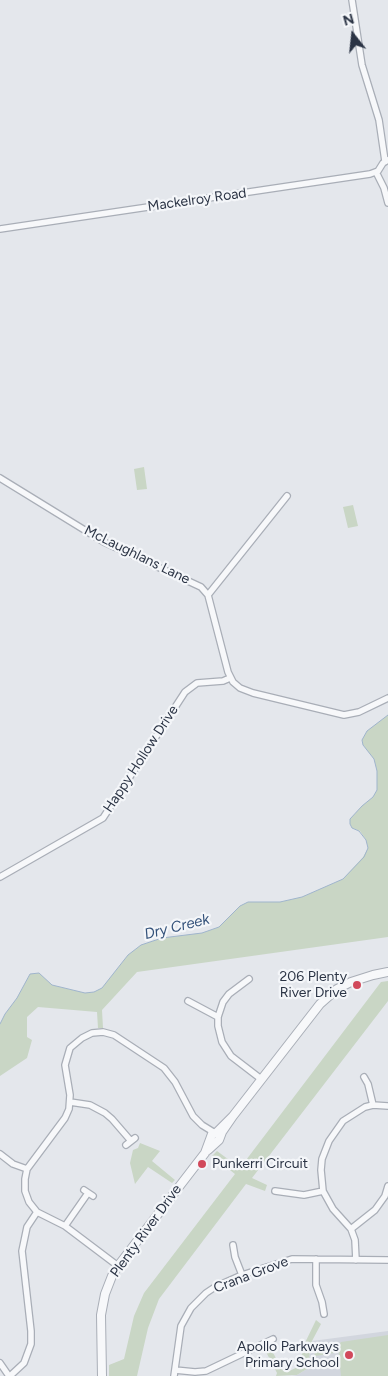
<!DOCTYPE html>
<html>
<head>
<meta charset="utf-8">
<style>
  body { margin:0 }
  #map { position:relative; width:388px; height:1376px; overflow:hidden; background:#e4e7ec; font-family:Figtree,sans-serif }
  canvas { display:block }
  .north { position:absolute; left:328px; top:10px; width:50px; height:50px; -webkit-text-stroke:4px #f4f6f9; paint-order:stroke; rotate:344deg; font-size:14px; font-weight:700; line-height:20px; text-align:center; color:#2b3445 }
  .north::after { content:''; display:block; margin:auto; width:18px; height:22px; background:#2b3445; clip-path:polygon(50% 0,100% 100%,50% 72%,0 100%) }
</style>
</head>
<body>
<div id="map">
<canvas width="388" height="1376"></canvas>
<div class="north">N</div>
</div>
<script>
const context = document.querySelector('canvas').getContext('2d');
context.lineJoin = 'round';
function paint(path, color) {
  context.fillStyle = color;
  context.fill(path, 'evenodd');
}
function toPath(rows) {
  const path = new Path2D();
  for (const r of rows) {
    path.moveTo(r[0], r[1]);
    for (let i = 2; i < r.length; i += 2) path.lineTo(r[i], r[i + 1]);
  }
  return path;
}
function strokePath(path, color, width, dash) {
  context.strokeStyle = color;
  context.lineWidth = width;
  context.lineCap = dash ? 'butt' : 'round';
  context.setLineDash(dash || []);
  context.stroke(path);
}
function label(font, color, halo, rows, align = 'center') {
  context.font = font + ' Figtree,sans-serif';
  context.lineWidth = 4.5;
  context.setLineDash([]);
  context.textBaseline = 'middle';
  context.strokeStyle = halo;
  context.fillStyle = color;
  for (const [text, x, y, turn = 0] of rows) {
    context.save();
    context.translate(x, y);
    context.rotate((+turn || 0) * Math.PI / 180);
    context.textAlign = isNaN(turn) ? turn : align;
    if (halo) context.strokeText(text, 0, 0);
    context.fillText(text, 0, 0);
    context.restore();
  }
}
paint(toPath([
  [388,1331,388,1376,292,1376,297,1375,307,1369,312,1341]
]), '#d2d6de');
paint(toPath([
  [144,467,147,489,137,490,134,469],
  [353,505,358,526,348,528,343,507],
  [388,715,388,937,137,972,102,1010,103,1028,98,1028,97,1012,38,1007,27,1017,27,1037,32,1040,27,1058,0,1076,0,1024,5,1014,17,998,30,974,39,973,52,985,85,993,94,992,102,988,128,955,141,945,162,938,202,933,219,927,240,906,248,902,280,902,302,897,343,879,363,857,368,848,366,840,360,831,352,828,350,824,350,819,362,806,373,797,377,790,377,771,374,759,363,745,362,740,367,731],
  [388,981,388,1001,252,1178,267,1185,265,1191,246,1184,159,1299,148,1328,137,1376,109,1376,109,1365,124,1359,134,1316,144,1293,235,1174,212,1156,217,1151,240,1168,381,982],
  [140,1143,160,1151,152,1161,175,1180,172,1183,148,1167,135,1184,130,1163,133,1150,138,1148],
  [316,1320,321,1324,312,1341,307,1369,297,1375,276,1376,277,1373,265,1350,271,1349,283,1371,287,1372,300,1366,303,1347],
  [388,1335,388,1376,341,1376,338,1346,341,1342],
  [334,1348,334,1353,315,1356,314,1351]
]), '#c9d6c5');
strokePath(toPath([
  [0,1024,5,1014,17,998,30,974,39,973,52,985,85,993,94,992,102,988,128,955,141,945,162,938,202,933,219,927,240,906,248,902,280,902,302,897,343,879,364,857,368,848,366,840,359,831,352,828,350,824,350,819,362,806,373,797,377,790,377,771,374,759,363,745,362,740,367,731,388,715]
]), '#9fb4cc', 1);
const minor = toPath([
  [352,0,362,65,379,120,385,161],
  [376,172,384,188,388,203],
  [0,229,370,174,378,171,383,163,388,160],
  [0,478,104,542,201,587,208,595,228,672,233,682,240,688,253,693,344,715,359,712,388,698],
  [208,595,287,496],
  [0,877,103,818,185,692,197,683,223,681,230,678],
  [249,979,229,994,223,1002,218,1017,218,1026,222,1042,231,1056,261,1079],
  [188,1001,218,1017],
  [364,1077,368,1084,373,1105],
  [70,1102,90,1105,105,1113,112,1119,131,1141],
  [126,1145,135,1138],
  [0,1154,13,1164,27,1169],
  [84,1190,93,1196],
  [275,1191,304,1195,323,1191],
  [65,1226,88,1193],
  [351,1229,375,1210,385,1196,388,1186],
  [233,1245,235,1257,242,1275],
  [316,1259,316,1285,322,1302,324,1314],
  [356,1260,355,1240,351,1229,333,1209,323,1191,321,1170,322,1159,329,1141,343,1121,365,1107,373,1105,388,1106],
  [118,1266,65,1226,37,1212,29,1202,25,1191,25,1179,27,1169,65,1118,69,1109,70,1095,65,1065,70,1048,82,1038,92,1033,103,1032,114,1035,164,1068,175,1082,193,1116,202,1125,215,1133],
  [0,1363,9,1376],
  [175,1370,195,1372,206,1371,273,1339],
  [10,1376,24,1363,31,1344,31,1331,22,1251,27,1227,37,1212],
  [174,1376,181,1326,191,1308,206,1293,215,1287,242,1275,292,1259,388,1260]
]);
const tertiary = toPath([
  [208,1150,219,1140,222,1132,233,1116,320,1004,337,989,351,982,373,975,388,972],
  [102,1376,101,1315,105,1294,112,1276,118,1266,205,1153,212,1134,216,1133,233,1116]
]);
strokePath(minor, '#a9aeb7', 8);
strokePath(tertiary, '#a9aeb7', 10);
strokePath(minor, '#f7f8fa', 5.5);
strokePath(tertiary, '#f7f8fa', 8);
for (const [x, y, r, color] of [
  [357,985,5,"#d1495b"],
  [202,1164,5,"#d1495b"],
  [349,1355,5,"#d1495b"]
]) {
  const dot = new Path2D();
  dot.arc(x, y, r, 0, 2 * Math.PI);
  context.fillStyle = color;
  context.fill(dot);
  strokePath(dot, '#f4f6f9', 2);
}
label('14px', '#2b3445', '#f4f6f9', [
  ["Mackelroy Road",197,200,-8],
  ["McLaughlans Lane",137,555,26],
  ["Happy Hollow Drive",141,759,-57],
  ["Plenty River Drive",146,1231,-54],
  ["Crana Grove",251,1275,-21]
]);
label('14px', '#2b3445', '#f4f6f9', [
  ["206 Plenty",347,977],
  ["River Drive",347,993],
  ["Punkerri Circuit",212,1164,"left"],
  ["Apollo Parkways",339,1347],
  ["Primary School",339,1363]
], 'right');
label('italic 15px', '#34527a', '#f4f6f9', [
  ["Dry Creek",177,927,-14]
]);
</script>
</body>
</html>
